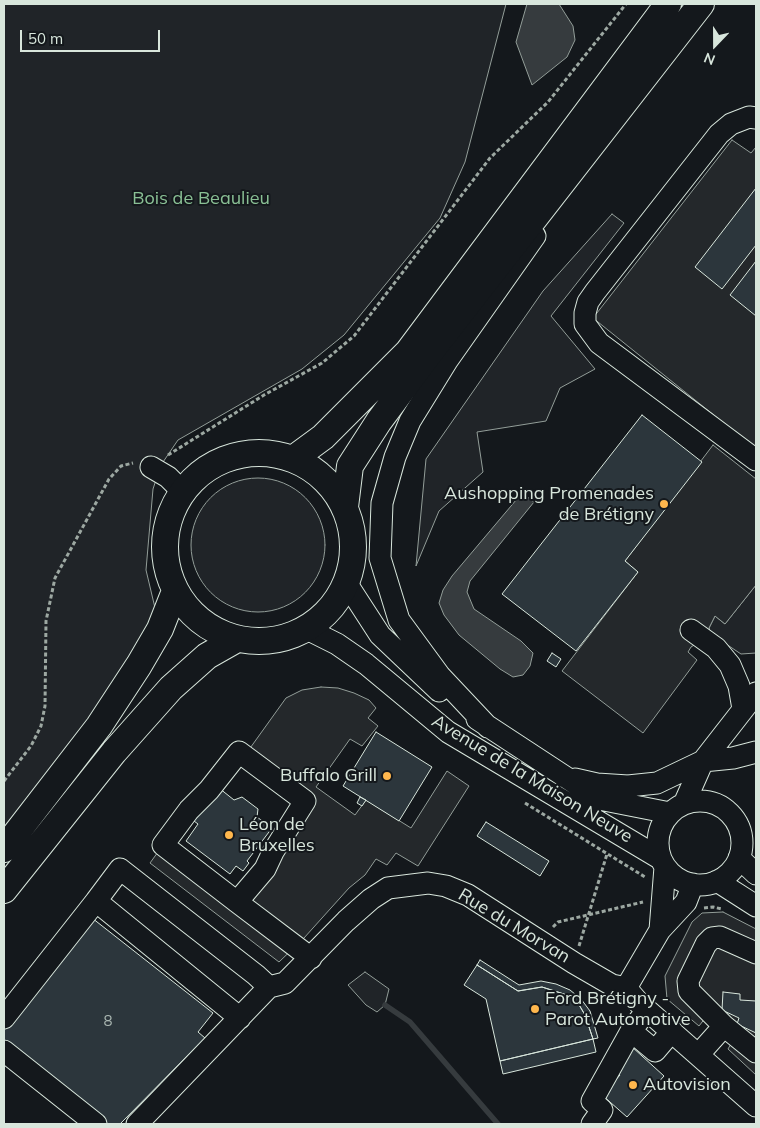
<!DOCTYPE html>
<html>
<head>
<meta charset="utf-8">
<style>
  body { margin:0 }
  #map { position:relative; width:760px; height:1128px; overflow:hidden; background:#14181c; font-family:Mulish,sans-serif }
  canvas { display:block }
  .frame { position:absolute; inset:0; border:5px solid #d8e6dc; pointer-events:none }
  .north { position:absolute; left:690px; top:20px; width:50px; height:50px; -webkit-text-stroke:4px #14181c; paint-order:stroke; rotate:202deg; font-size:14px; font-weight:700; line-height:20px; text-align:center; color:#d8e6dc }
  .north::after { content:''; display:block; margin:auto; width:18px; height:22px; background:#d8e6dc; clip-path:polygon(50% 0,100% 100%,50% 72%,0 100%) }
  .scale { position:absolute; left:20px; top:30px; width:140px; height:22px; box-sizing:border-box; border:2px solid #d8e6dc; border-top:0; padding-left:6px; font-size:15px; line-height:18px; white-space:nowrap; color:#d8e6dc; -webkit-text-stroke:4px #14181c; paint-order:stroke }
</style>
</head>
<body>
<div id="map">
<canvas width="760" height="1128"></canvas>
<div class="frame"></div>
<div class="north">N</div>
<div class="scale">50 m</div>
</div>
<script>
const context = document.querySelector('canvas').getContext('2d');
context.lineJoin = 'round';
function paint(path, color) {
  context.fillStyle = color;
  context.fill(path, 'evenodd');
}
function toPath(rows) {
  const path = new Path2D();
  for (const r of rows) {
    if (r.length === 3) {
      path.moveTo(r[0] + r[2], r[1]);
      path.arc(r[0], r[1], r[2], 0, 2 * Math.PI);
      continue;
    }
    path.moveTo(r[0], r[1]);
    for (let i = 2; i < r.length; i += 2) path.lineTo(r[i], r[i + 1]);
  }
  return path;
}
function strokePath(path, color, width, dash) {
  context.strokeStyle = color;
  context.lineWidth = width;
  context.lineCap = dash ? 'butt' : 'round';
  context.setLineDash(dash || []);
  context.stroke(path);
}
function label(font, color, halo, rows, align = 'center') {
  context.font = font + ' Mulish,sans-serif';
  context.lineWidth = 4;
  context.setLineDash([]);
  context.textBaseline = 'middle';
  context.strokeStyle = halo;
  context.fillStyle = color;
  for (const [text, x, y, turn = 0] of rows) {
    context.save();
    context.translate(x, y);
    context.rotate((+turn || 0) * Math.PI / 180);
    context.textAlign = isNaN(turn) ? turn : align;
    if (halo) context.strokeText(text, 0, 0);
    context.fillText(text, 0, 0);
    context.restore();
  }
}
const green = toPath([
  [4,4,506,4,465,162,440,218,344,335,302,369,178,440,161,465,153,489,146,570,160,629,4,849,4,4],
  [612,214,624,223,551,316,595,369,560,388,546,421,477,432,483,472,439,511,416,566,426,459,543,291,612,214],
  [258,545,67],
  [756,585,756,653,741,654,711,634,709,628,715,616,725,624,756,585],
  [365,972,389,989,385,1005,377,1012,366,1005,348,985,365,972]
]);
paint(green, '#202428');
strokePath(green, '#939e99', 1);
const parking = toPath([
  [732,140,751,153,756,147,756,449,593,318,732,140],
  [713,445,756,479,756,585,725,624,715,616,709,628,711,634,691,647,688,652,697,660,643,733,562,671,638,572,625,561,713,445],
  [321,687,338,688,354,693,369,700,376,708,368,718,378,726,362,746,350,739,316,787,355,815,366,800,411,828,447,771,469,786,418,866,396,853,387,865,376,859,365,875,349,888,304,938,279,962,150,863,163,845,237,902,305,801,248,751,286,698,302,690,321,687],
  [723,912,756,929,756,1075,728,1049,732,1042,706,1017,699,1026,667,999,665,976,692,922,702,913,723,912]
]);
paint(parking, '#24282b');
strokePath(parking, '#939e99', 1);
const water = toPath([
  [527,4,559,4,573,26,575,40,567,57,532,85,516,42,527,4],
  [522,493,534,502,470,581,467,592,474,609,521,641,533,653,530,666,523,675,513,677,500,669,459,635,444,615,439,603,443,590,452,576,522,493]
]);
paint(water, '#363b3e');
strokePath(water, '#939e99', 1);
strokePath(toPath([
  [385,1005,410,1022,498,1124]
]), '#363b3e', 5.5);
const building = toPath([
  [756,188,756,245,722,289,695,267,756,188],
  [756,261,756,316,730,295,756,261],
  [642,415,702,462,625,561,638,572,576,651,502,594,642,415],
  [552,653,561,659,556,667,547,661,552,653],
  [376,732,432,767,399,821,343,786,376,732],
  [219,788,234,800,242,797,258,809,257,817,272,828,247,861,249,863,243,871,236,866,230,874,186,841,198,824,194,821,219,788],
  [360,797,366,800,362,806,357,803,360,797],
  [486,822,549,861,540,876,477,836,486,822],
  [92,918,213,1013,198,1032,205,1038,120,1124,108,1124,4,1041,4,1029,92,918],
  [480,960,519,985,541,981,556,984,570,990,581,999,590,1011,598,1038,593,1039,585,1015,578,1003,567,995,542,987,518,991,477,965,480,960],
  [477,965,518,991,542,987,567,995,578,1003,585,1015,593,1039,500,1061,486,999,464,985,477,965],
  [723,992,740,994,740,1000,756,1001,756,1033,737,1024,739,1018,722,1010,723,992],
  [593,1039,596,1052,503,1074,500,1061,593,1039],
  [631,1046,664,1076,627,1117,602,1095,620,1075,616,1072,631,1046]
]);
paint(building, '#2c363c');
strokePath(building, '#d8e6dc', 1);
const minor = toPath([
  [756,118,749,117,731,124,719,134,595,292,588,302,585,313,585,324,599,343,756,460],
  [151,467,168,477,183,492],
  [347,584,380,635,439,691],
  [307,629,337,644,366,664,448,732,661,859],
  [691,630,716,648,730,665,739,686,743,709],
  [477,719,599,799,670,813],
  [488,727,440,676,399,620,380,558,382,503,395,457,410,421,447,361,535,236],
  [575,779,597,784,628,786,657,783,703,761,733,758,756,752],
  [700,843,42],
  [684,804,703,761,756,693],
  [739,858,756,874],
  [717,881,756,906],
  [237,902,265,869,273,852,305,801,239,752,209,790,189,810,163,845,237,902,311,958],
  [660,930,665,867],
  [756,953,720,937,712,938,706,944,688,981,689,991,724,1026,756,1052],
  [626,988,660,930,686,902,693,884],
  [4,1018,96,901],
  [240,1018,96,901,120,869,256,975,269,987],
  [631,1031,655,1051,672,1031],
  [4,1051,96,1124],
  [699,1054,724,1026],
  [137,1124,269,987,285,983,346,921,371,899,388,888,428,883,446,886,468,895,574,963,612,985,626,988,639,1003,756,1106],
  [592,1124,602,1110,592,1101,631,1031,647,1010]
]);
const major = toPath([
  [259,547,94],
  [293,459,323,437,408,352,668,4],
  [345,507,350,466,379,421,435,346,701,4],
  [4,849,99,726,139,665,160,629,175,591],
  [4,890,114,752,171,688,207,656,237,639]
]);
strokePath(minor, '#d8e6dc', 23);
strokePath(major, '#d8e6dc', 28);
strokePath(toPath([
  [168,455,264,395,322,363,354,336,490,158,548,102,626,4],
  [4,781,31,746,41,726,45,706,46,621,55,578,109,479,121,466,133,463],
  [525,803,645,877],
  [704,908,713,907,722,909],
  [553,927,558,922,643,902],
  [579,946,607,854]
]), '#9da8a2', 3, [4, 2.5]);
strokePath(minor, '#14181c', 21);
strokePath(major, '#14181c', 26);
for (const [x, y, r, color] of [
  [664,504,5,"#ffb74d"],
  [387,776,5,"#ffb74d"],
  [229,835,5,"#ffb74d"],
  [535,1009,5,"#ffb74d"],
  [633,1085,5,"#ffb74d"]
]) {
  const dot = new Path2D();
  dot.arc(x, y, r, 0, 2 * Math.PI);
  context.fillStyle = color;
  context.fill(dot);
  strokePath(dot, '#14181c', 2);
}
label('15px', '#adbab4', null, [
  ["8",108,1021]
]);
label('18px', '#8ac095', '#14181c', [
  ["Bois de Beaulieu",201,199]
]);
label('18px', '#d8e6dc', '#14181c', [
  ["Aushopping Promenades",654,494,"right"],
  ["de Brétigny",654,515,"right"],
  ["Buffalo Grill",377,776,"right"],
  ["Léon de",239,825],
  ["Bruxelles",239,846],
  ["Ford Brétigny -",545,999],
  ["Parot Automotive",545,1020],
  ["Autovision",643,1085]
], 'left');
label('18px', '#d8e6dc', '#14181c', [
  ["Avenue de la Maison Neuve",532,779,31],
  ["Rue du Morvan",514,926,31]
]);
</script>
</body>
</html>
